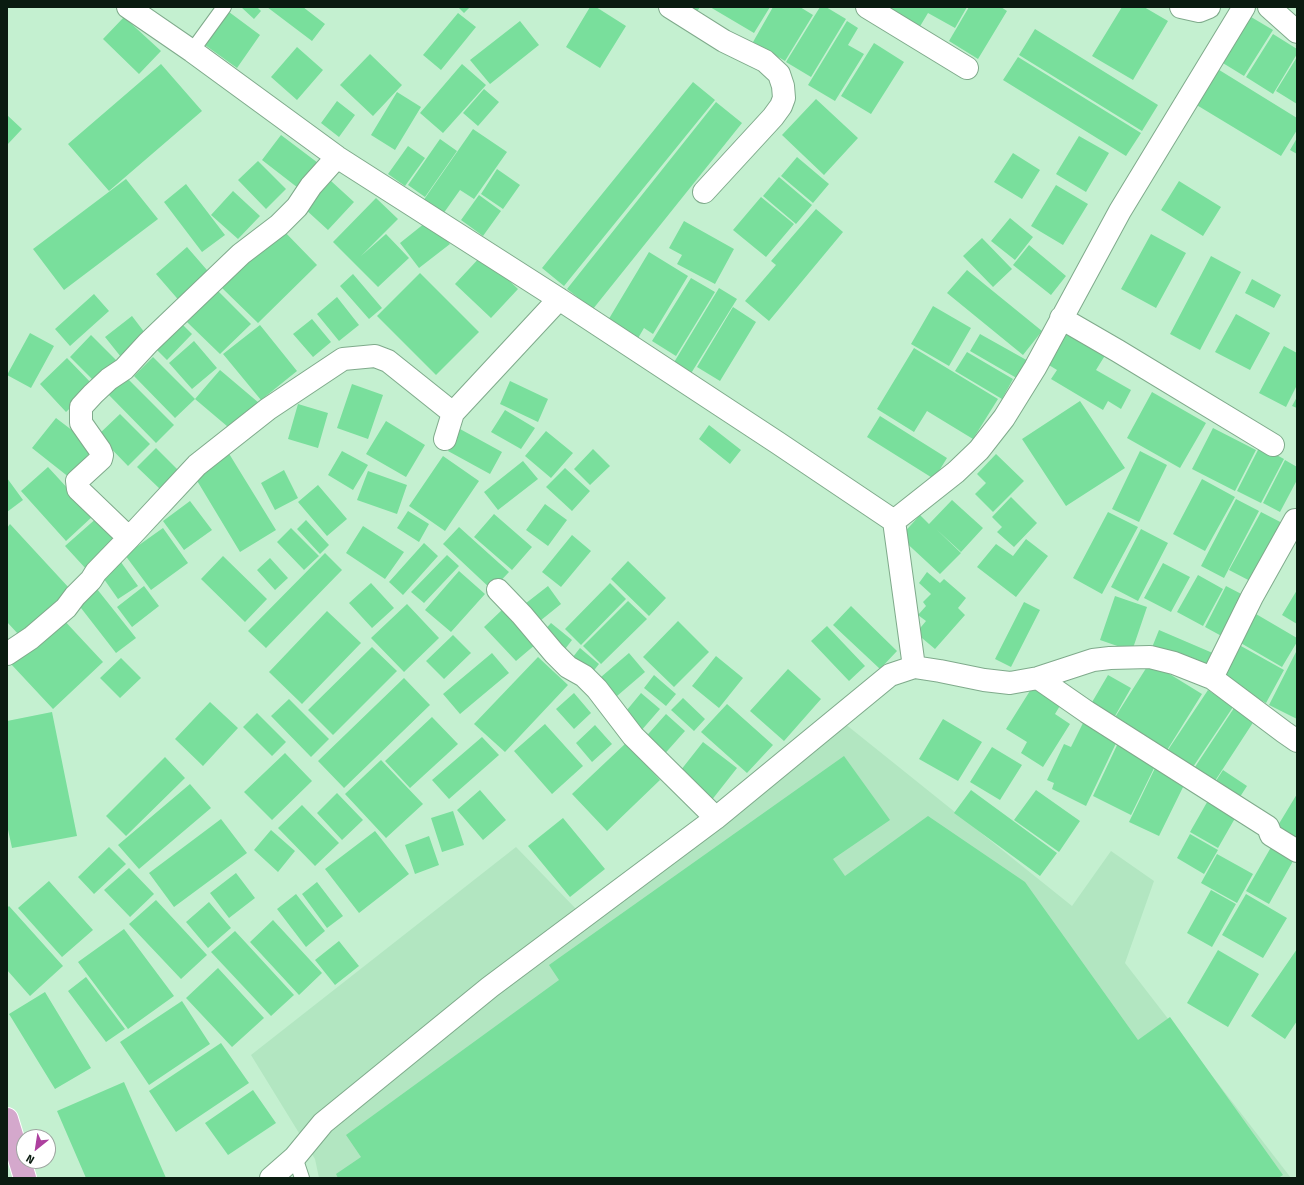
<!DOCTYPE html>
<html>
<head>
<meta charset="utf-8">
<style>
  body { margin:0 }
  #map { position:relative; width:1304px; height:1185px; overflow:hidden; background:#c4f0d0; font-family:"Fira Sans",sans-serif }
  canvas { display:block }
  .frame { position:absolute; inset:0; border:8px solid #0a1b10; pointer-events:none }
  .north { position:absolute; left:16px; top:1129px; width:40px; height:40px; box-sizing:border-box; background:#fff; border:1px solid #9da49f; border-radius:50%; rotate:210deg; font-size:11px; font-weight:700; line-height:16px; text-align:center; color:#0a1b10 }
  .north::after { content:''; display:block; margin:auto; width:14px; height:18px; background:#ad409e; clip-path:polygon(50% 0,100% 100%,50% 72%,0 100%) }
</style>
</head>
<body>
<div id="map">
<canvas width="1304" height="1185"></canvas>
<div class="frame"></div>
<div class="north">N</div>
</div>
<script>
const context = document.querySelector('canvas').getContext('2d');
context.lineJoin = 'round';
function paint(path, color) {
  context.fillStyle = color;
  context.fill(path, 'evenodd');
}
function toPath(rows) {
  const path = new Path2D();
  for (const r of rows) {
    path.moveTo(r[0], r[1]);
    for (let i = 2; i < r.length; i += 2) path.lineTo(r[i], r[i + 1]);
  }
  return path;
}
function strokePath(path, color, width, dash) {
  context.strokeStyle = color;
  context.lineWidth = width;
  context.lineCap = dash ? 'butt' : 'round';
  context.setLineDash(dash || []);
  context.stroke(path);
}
paint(toPath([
  [834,715,1072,906,1111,851,1154,881,1125,963,1291,1178,319,1178,315,1159,251,1055,516,847,579,912]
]), '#b2e6c1');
paint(toPath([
  [241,7,257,7,261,11,254,19],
  [267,7,303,7,325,24,312,41],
  [458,7,470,7,464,13],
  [590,7,596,7,626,26,600,68,566,47],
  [686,7,700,7,696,13],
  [710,7,770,7,754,33],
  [773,7,800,7,813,15,785,61,753,42],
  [820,7,826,7,846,19,811,77,786,62],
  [891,7,967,7,955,28,928,13,919,28,889,10],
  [969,7,1001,7,1007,11,978,59,949,41],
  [1122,7,1144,7,1168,21,1133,80,1092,56],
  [229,12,260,35,237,68,205,45],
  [458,13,476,27,441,70,423,55],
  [1246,14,1273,30,1244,76,1218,60],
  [124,17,161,51,139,74,103,39],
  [520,21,539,45,490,84,470,60],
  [847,21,858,28,848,45,864,54,835,101,808,85],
  [1035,29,1158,105,1142,131,1019,55],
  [1273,34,1297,49,1297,54,1273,94,1246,77],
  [874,43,904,62,871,114,841,96],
  [297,47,323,70,297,100,271,77],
  [370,54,402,85,373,116,340,85],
  [1018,57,1141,133,1126,156,1003,80],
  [1297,57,1297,104,1276,91],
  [161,64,202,111,109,191,68,144],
  [462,64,486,85,443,133,420,113],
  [1216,68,1297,118,1297,130,1281,156,1195,104],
  [693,82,715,100,564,286,542,268],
  [484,89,499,102,478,126,463,113],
  [397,92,421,107,395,150,371,135],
  [816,99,858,138,824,175,782,135],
  [337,101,355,115,339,137,321,123],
  [716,102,742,123,593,309,567,289],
  [7,115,22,129,7,145],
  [473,129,507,152,474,199,460,190,443,214,423,201],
  [281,135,322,166,302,191,262,160],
  [1079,136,1109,153,1086,192,1056,174],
  [1297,138,1297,154,1290,150],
  [440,139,457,151,425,197,408,185],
  [408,146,425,158,405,186,388,174],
  [1013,153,1040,170,1022,199,994,182],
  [797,157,829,184,813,203,781,176],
  [258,161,286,189,266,209,238,180],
  [497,169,520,185,503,209,481,194],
  [779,177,812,205,796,224,763,196],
  [126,179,158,219,64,290,33,249],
  [331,181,354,202,328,230,305,209],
  [1179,181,1221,207,1203,236,1161,210],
  [186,184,225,235,202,252,164,202],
  [1056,185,1088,204,1063,245,1031,226],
  [233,191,260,216,238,239,211,215],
  [479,195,501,211,483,236,461,220],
  [761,197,794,224,766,257,733,230],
  [376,198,398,219,361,256,386,234,409,258,378,287,333,242],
  [816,209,843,232,769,321,745,301,776,265,771,261],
  [1010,218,1033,237,1015,260,991,241],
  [430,219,450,244,419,268,400,243],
  [684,221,734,249,715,284,677,264,682,255,669,248],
  [281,228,317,265,258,323,221,287],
  [1151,234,1186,253,1156,308,1121,289],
  [982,238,1012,269,993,287,963,256],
  [1029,245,1066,276,1051,295,1013,265],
  [187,247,213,277,182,304,156,274],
  [649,252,688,276,653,334,644,328,637,340,607,322],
  [482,255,518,289,491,318,455,284],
  [1211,256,1241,272,1200,350,1170,334],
  [967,270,1042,331,1023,355,947,293],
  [420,273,479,332,436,375,377,316],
  [353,274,382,308,369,319,340,286],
  [691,278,715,292,676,356,652,341],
  [1252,279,1281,295,1274,308,1245,293],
  [719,288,737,299,690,375,673,364],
  [218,291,251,324,220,354,187,322],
  [94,294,109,311,70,346,55,329],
  [337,297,359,325,339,341,317,314],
  [933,306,971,328,949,366,911,344],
  [733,307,756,322,720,381,697,367],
  [1236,314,1270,333,1250,370,1215,352],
  [132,316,148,337,121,357,105,337],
  [177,319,192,334,167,360,152,345],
  [312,319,331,342,313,357,293,334],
  [1066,324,1109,349,1096,370,1131,390,1121,409,1108,401,1103,410,1051,379,1057,370,1044,362],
  [260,325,297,371,261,400,223,354],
  [30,333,54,346,31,388,7,375],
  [980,334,1030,362,1020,380,970,351],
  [91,335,118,362,96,383,70,357],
  [194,341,217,368,192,389,169,363],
  [1284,346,1297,353,1297,385,1286,407,1259,393],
  [914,348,998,399,973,439,927,411,914,432,877,409],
  [967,352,1013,379,1002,399,955,371],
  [153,357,195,399,175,418,134,376],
  [67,358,94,386,66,412,40,384],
  [220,370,259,403,234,432,195,399],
  [123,374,174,425,156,443,106,392],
  [510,381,548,399,538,422,500,404],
  [352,384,383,395,368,439,337,428],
  [1152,392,1206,423,1180,468,1127,438],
  [1297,397,1297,408,1292,406],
  [1080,401,1125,468,1066,506,1022,439],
  [298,404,328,413,318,448,288,439],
  [505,410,535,428,521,449,491,432],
  [120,414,150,444,128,466,98,435],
  [880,416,947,458,934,479,867,437],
  [56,418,94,447,70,478,32,448],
  [386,421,425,445,406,477,366,454],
  [709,425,741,450,730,464,699,439],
  [1213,428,1256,450,1235,491,1192,469],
  [460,429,502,452,490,474,448,451],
  [546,431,573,453,551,478,525,456],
  [1260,446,1284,459,1261,503,1237,491],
  [156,448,178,470,160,489,137,467],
  [593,449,610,466,590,485,574,469],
  [342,451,368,465,353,490,328,475],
  [1140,451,1167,465,1139,522,1112,509],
  [228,452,276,530,240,552,193,474],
  [996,454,1024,481,993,512,975,494,986,483,977,474],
  [443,456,479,481,445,531,409,506],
  [1285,460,1297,467,1297,480,1280,512,1263,503],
  [523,461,538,479,498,510,484,492],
  [48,467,93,516,66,541,21,491],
  [565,468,590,491,572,511,546,487],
  [284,470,298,498,275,510,261,483],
  [368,471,407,485,397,514,357,500],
  [7,478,23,500,7,512],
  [1202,479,1235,497,1205,551,1173,534],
  [318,485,347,519,327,536,298,502],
  [1011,497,1037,523,1014,547,997,532,1002,527,992,517],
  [1236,499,1259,511,1224,578,1201,566],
  [952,500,983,528,961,552,936,529,961,553,940,574,900,537,920,515,929,524],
  [190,501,212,530,184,550,163,521],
  [545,504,567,520,548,546,526,530],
  [408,511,429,524,419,542,397,528],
  [1108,512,1138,527,1102,594,1073,578],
  [1261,512,1288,526,1256,584,1229,570],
  [494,514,532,547,512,570,474,537],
  [99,516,120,540,87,570,65,546],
  [306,520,329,545,320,554,297,529],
  [10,524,70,589,19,635,7,622,7,528],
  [363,526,404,552,385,579,346,553],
  [459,527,509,572,492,590,443,544],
  [163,528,188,563,151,590,125,555],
  [291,528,319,556,304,570,277,542],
  [1141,529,1168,543,1138,601,1111,587],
  [572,535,591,551,561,587,542,572],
  [1026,539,1048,556,1016,597,977,567,996,544,1013,556],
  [424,543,438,556,403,595,389,582],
  [325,553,342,570,266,648,248,631],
  [447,555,459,566,424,603,411,592],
  [223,556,267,599,245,622,201,579],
  [118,558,138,586,118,599,99,572],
  [270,558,288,578,275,590,257,570],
  [628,561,666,598,649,616,611,579],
  [1163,563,1190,577,1171,612,1144,598],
  [459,571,485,594,451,632,425,610],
  [927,572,940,583,944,579,966,598,958,608,965,615,935,649,916,633,926,621,918,615,926,606,923,602,931,594,919,583],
  [1198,575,1223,589,1203,626,1177,612],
  [371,583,394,608,372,628,349,603],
  [610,583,626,599,581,645,565,629],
  [93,584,136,638,116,653,74,599],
  [144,586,159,606,132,627,117,607],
  [548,586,561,604,535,625,521,607],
  [1226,586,1249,598,1227,639,1205,627],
  [1297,590,1297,624,1282,615],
  [1115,596,1147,607,1132,651,1100,640],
  [628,601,647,619,601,664,583,646],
  [1024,602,1040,610,1011,667,995,659],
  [407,604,439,638,404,672,371,638],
  [851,606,897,651,880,669,833,625],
  [503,609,536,644,516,661,484,627],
  [327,611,361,643,302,704,269,672],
  [1256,614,1297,638,1297,642,1282,667,1239,642],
  [61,617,103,662,53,709,11,664],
  [678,621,709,652,674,687,643,657],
  [551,623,572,640,562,653,540,635],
  [827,626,865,666,849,681,811,641],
  [1159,630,1215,654,1207,674,1151,650],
  [453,635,471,653,444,679,426,661],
  [1241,646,1284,670,1266,703,1223,678],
  [372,647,397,671,333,735,308,710],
  [580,648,599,664,588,678,569,662],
  [1297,650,1297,719,1269,705],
  [492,653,509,673,460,714,443,694],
  [629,653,645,672,610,702,594,683],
  [716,656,743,678,719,708,692,686],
  [538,657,568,685,505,752,474,724],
  [121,658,141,678,120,698,100,678],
  [1150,662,1202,694,1164,755,1112,722],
  [788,669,821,699,784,741,750,711],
  [654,675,676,694,666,706,644,688],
  [1108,675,1131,688,1111,723,1088,709],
  [404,678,430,705,344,788,318,761],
  [1033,686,1061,704,1055,714,1070,724,1043,767,1021,753,1027,742,1006,729],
  [1208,690,1233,707,1189,773,1164,756],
  [574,693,591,713,574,729,556,709],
  [641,693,660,709,640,732,622,716],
  [683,698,705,719,694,731,671,710],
  [289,699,329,739,311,757,271,716],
  [210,702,238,728,203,766,175,739],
  [727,704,773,745,747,773,701,732],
  [1236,705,1256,718,1211,787,1191,773],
  [52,712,77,836,12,848,7,825,7,721],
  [257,713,286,742,272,756,243,727],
  [666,714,685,731,661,758,642,741],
  [432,717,458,744,410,788,385,761],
  [943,719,982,742,958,781,919,759],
  [1084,721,1119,737,1086,806,1052,789,1054,783,1047,780,1064,744,1071,747],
  [545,724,583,766,552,794,514,751],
  [595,725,612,744,592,762,576,743],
  [482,737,499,755,449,799,432,780],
  [1119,741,1158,760,1131,815,1093,796],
  [703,742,737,768,711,801,677,775],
  [626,743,660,780,607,831,572,794],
  [992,747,1022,765,1000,800,970,782],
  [285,753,312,781,272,820,244,792],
  [844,756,890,820,833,859,845,876,928,816,1025,882,1138,1040,1170,1017,1283,1175,1278,1178,338,1178,336,1174,361,1157,346,1135,559,980,549,965],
  [165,757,185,778,126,836,106,816],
  [381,760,423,804,386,838,345,794],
  [1157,764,1187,779,1159,836,1129,822],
  [1223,770,1247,786,1236,803,1212,787],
  [190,784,211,808,139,869,118,845],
  [480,790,506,820,483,840,457,810],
  [971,790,1057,853,1040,876,954,813],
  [1036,790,1080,821,1059,852,1014,820],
  [337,793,363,820,342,840,317,813],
  [1297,794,1297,846,1274,832],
  [1210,797,1238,813,1218,848,1190,832],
  [302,805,339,843,315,866,278,828],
  [453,811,464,845,442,852,431,818],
  [563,818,605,869,570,897,528,846],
  [221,819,247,853,174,907,149,873],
  [271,830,295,851,278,872,254,850],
  [375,831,409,874,359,913,325,869],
  [1190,834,1218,850,1204,874,1177,858],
  [429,836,439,865,415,874,405,845],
  [1274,842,1297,854,1269,904,1246,891],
  [109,847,126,864,94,894,78,877],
  [1217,854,1253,874,1237,903,1201,883],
  [129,868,154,894,130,917,104,890],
  [236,873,255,898,229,918,210,893],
  [49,881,93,930,62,957,18,908],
  [317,882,343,916,327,928,302,894],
  [1211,890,1236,904,1212,947,1187,933],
  [296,894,325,931,306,947,277,909],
  [1246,894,1287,918,1263,958,1222,935],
  [156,900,207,955,181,979,129,924],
  [209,902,231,928,208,948,186,922],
  [9,906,63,966,30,996,7,970,7,908],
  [273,920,322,973,299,995,250,942],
  [124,929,174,996,128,1029,78,962],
  [235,931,294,995,271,1016,211,952],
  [339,941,359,966,335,985,315,960],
  [1297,949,1297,1021,1285,1039,1251,1016],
  [1218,950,1259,974,1228,1027,1187,1003],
  [218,968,264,1018,232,1047,186,998],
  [86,977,125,1029,106,1042,68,991],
  [45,992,91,1068,55,1089,9,1014],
  [182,1001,210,1044,149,1085,120,1042],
  [221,1043,249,1083,176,1132,149,1091],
  [124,1082,166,1178,86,1178,57,1111],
  [253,1090,276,1123,228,1155,205,1123]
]), '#79df9c');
const service = toPath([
  [192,51,224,7],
  [295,1157,302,1178]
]);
const minor = toPath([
  [128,7,192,51,337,157,559,299,778,443,894,521,956,472,979,450,1004,418,1035,368,1120,211,1244,7],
  [670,7,724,41,765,61,779,74,783,86,784,98,781,106,773,117,704,192],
  [867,7,967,68],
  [1181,7,1199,11,1209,7],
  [1269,7,1297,32],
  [1061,318,1118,351,1273,445],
  [445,439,453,413,559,299],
  [894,521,914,667],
  [129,538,78,489,77,481,101,459,102,455,100,450,81,423,81,407,93,394,109,379,124,369,148,343,241,254,279,225,297,207,311,186,337,157],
  [498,590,522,615,554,653,568,667,584,676,597,689,633,736,716,818],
  [7,654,31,638,66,608,75,596,91,580,96,572,129,538,197,465,268,409,343,359,375,356,388,361,453,413],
  [1038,678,1087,712,1268,827,1271,835,1297,851],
  [1212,678,1252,597,1295,520],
  [271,1178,295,1157,323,1123,490,987,716,818,890,675,914,667,940,671,984,680,1010,683,1038,678,1093,660,1110,658,1150,657,1174,663,1212,678,1284,732,1297,741]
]);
const primary = toPath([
  [7,1119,25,1178]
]);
strokePath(service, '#7faa8b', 16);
strokePath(minor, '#7faa8b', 24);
strokePath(primary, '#fff', 24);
strokePath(service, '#fff', 14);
strokePath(minor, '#fff', 22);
strokePath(primary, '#d4a8cc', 22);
</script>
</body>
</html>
